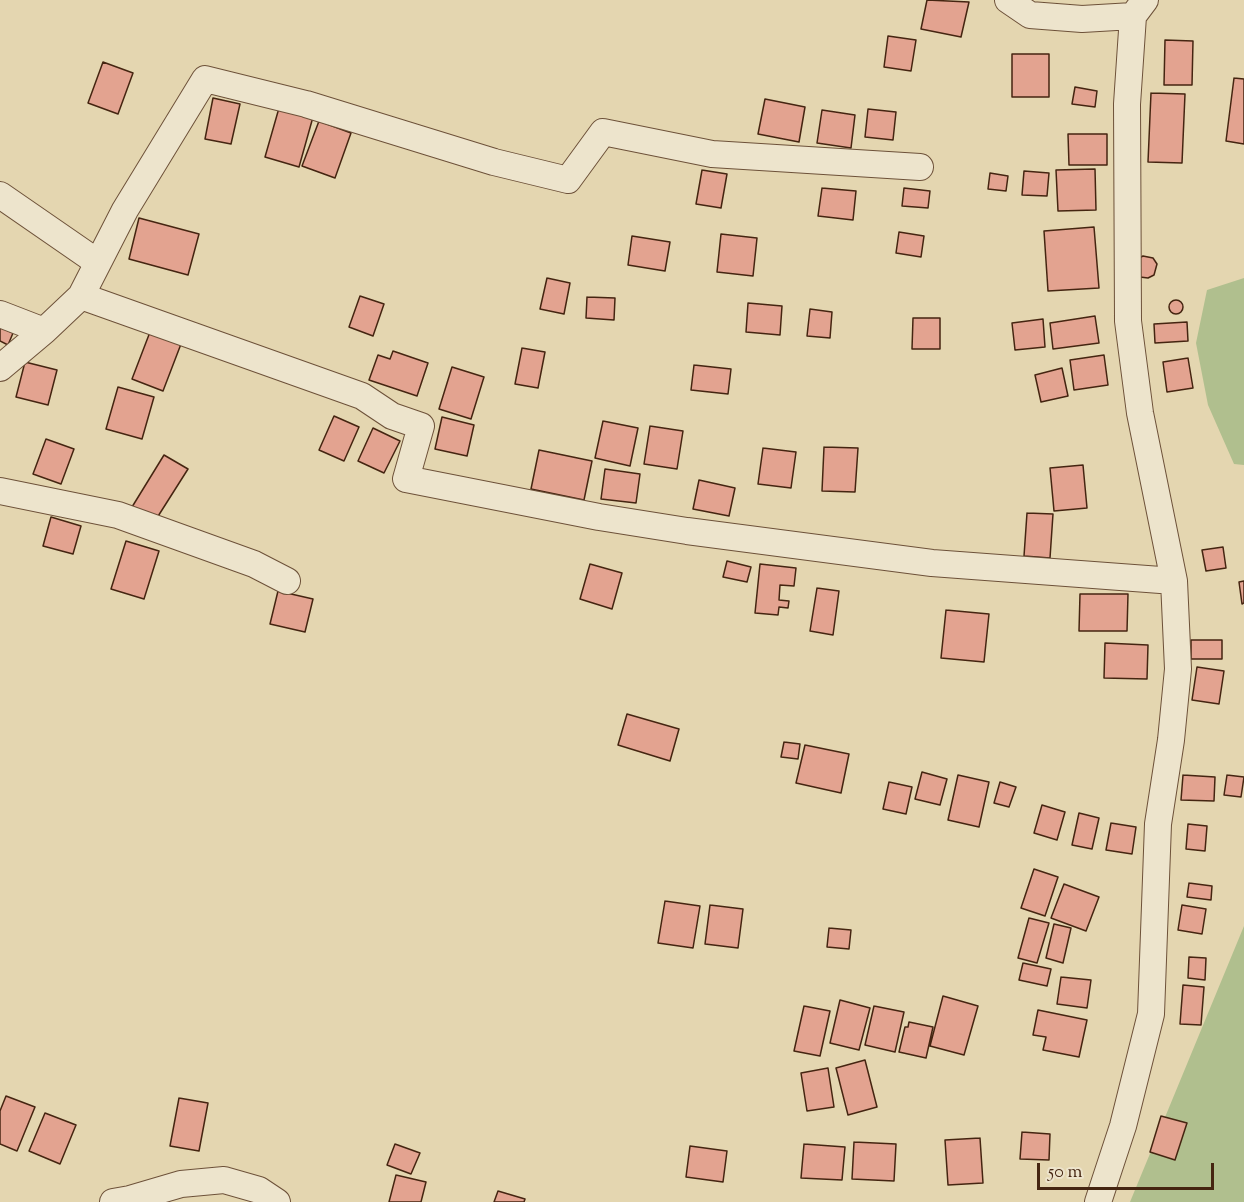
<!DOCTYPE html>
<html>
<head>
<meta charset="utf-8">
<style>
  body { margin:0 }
  #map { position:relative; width:1244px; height:1202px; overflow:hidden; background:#e4d6b0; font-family:"Sorts Mill Goudy",serif }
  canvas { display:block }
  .scale { position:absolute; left:1037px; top:1163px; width:177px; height:27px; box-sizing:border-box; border:3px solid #452511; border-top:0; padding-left:8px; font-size:18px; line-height:21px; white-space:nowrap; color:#452511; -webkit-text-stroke:4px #ede4cc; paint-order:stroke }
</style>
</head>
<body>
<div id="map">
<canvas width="1244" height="1202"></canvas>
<div class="scale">50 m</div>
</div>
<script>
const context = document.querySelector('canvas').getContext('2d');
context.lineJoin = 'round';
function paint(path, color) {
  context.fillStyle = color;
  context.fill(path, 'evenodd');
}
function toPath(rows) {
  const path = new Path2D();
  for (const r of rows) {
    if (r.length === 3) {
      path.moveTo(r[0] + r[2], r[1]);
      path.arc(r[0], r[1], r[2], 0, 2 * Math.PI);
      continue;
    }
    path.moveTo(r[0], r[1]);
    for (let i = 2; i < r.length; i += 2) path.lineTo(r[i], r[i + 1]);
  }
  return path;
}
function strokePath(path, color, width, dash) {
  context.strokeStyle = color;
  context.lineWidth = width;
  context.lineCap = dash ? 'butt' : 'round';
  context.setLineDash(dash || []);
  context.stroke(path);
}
paint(toPath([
  [1244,278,1244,465,1234,464,1208,405,1196,343,1207,290],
  [1244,926,1244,1202,1130,1202]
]), '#b0bf8e');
const building = toPath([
  [927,0,969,2,961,37,921,29,927,0],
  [888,36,916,40,911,71,884,67,888,36],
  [1165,40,1193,41,1192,85,1164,85,1165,40],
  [1012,54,1049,54,1049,97,1012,97,1012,54],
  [103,62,133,73,118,114,88,103,103,62],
  [1234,78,1244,79,1244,144,1226,141,1234,78],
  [1075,87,1097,91,1095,107,1072,104,1075,87],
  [1151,93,1185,94,1182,163,1148,162,1151,93],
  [213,98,240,104,231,144,205,139,213,98],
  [765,99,805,107,799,142,758,134,765,99],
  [279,108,313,117,299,167,265,157,279,108],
  [868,109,896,112,893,140,865,137,868,109],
  [822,110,855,115,851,148,817,143,822,110],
  [319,121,351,133,335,178,302,166,319,121],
  [1068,134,1107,134,1107,165,1069,165,1068,134],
  [1095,169,1096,210,1058,211,1056,170,1095,169],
  [702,170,727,174,721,208,696,204,702,170],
  [1024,171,1049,173,1047,196,1022,195,1024,171],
  [990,173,1008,176,1006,191,988,189,990,173],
  [822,188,856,191,853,220,818,216,822,188],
  [904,188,930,191,928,208,902,206,904,188],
  [139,218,199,234,188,275,129,259,139,218],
  [1094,227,1099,288,1048,291,1044,231,1094,227],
  [899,232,924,236,921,257,896,253,899,232],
  [721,234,757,238,753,276,717,272,721,234],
  [632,236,670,242,665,271,628,265,632,236],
  [1143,256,1153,258,1157,264,1154,275,1148,278,1140,277,1139,258,1143,256],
  [547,278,570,283,564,314,540,309,547,278],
  [360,296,384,304,373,336,349,327,360,296],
  [587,297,615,298,614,320,586,318,587,297],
  [1176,307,7],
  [748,303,782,306,780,335,746,332,748,303],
  [810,309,832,312,830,338,807,336,810,309],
  [1095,316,1099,343,1053,349,1050,323,1095,316],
  [913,318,940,318,940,349,912,349,913,318],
  [1043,319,1045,347,1015,350,1012,323,1043,319],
  [1187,322,1188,341,1155,343,1154,324,1187,322],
  [0,327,13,333,8,345,0,341,0,327],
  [150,332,181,344,163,391,132,379,150,332],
  [522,348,545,352,538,388,515,384,522,348],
  [393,351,428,363,417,396,369,380,378,355,390,359,393,351],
  [1104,355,1108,385,1074,390,1070,360,1104,355],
  [1188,358,1193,388,1167,392,1163,362,1188,358],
  [25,362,57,370,48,405,16,397,25,362],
  [694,365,731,369,728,394,691,390,694,365],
  [452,367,484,377,471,419,439,409,452,367],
  [1062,368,1068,396,1041,402,1035,375,1062,368],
  [118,387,154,397,142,439,106,429,118,387],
  [334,416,359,427,344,461,319,450,334,416],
  [442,417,474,425,467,456,435,449,442,417],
  [603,421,638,428,630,466,595,458,603,421],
  [650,426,683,431,677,469,644,464,650,426],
  [373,428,400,441,384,473,358,461,373,428],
  [46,439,74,449,61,484,33,474,46,439],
  [824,447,858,448,855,492,822,491,824,447],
  [763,448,796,452,791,488,758,484,763,448],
  [539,450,592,461,584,500,531,489,539,450],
  [164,455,188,469,155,521,132,507,164,455],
  [1083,465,1087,508,1054,511,1050,468,1083,465],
  [605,469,640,474,636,503,601,499,605,469],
  [699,480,735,488,729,516,693,509,699,480],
  [1027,513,1053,514,1050,558,1024,556,1027,513],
  [51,517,81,526,73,554,43,546,51,517],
  [126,541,159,551,144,599,111,589,126,541],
  [1223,547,1226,568,1206,571,1202,550,1223,547],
  [727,561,751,567,747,582,723,577,727,561],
  [590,564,622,573,612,609,580,599,590,564],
  [760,564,796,568,794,586,780,585,779,600,789,601,788,608,779,607,778,615,755,613,760,564],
  [1244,581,1244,603,1242,604,1239,582,1244,581],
  [817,588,839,591,833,635,810,631,817,588],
  [278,591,313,599,305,632,270,624,278,591],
  [1080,594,1128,594,1127,631,1079,631,1080,594],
  [946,610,989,614,984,662,941,658,946,610],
  [1191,640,1222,640,1222,659,1191,659,1191,640],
  [1105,643,1148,645,1147,679,1104,678,1105,643],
  [1197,667,1224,671,1219,704,1192,700,1197,667],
  [627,714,679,729,670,761,618,745,627,714],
  [784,742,800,744,798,759,781,757,784,742],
  [805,745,849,754,841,793,796,783,805,745],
  [922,772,947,779,940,805,915,799,922,772],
  [958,775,989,782,979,827,948,820,958,775],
  [1183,775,1215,777,1214,801,1181,800,1183,775],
  [1227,775,1244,777,1241,797,1224,795,1227,775],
  [889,782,912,787,906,814,883,809,889,782],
  [1000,782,1016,787,1009,807,994,803,1000,782],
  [1042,805,1065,812,1057,840,1034,833,1042,805],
  [1079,813,1099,818,1092,849,1072,845,1079,813],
  [1111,823,1136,827,1132,854,1106,850,1111,823],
  [1188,824,1207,826,1205,851,1186,849,1188,824],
  [1034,869,1058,877,1045,916,1021,908,1034,869],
  [1189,883,1212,886,1211,900,1187,897,1189,883],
  [1064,884,1099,897,1086,931,1051,918,1064,884],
  [665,901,700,906,693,948,658,943,665,901],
  [710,905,743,909,738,948,705,944,710,905],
  [1182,905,1206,909,1202,934,1178,930,1182,905],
  [1029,918,1049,923,1037,963,1018,958,1029,918],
  [1054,924,1071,928,1063,963,1046,958,1054,924],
  [829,928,851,930,849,949,827,947,829,928],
  [1189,957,1206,958,1205,980,1188,978,1189,957],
  [1023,963,1051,969,1047,986,1019,980,1023,963],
  [1061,977,1091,980,1087,1008,1057,1004,1061,977],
  [1183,985,1204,987,1201,1025,1180,1024,1183,985],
  [943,996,978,1006,964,1055,930,1046,943,996],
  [840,1000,870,1008,859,1050,830,1043,840,1000],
  [804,1006,830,1011,820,1056,794,1051,804,1006],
  [874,1006,904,1012,895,1052,865,1045,874,1006],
  [1038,1010,1087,1020,1079,1057,1043,1050,1046,1037,1033,1035,1038,1010],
  [909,1022,933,1027,926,1058,899,1052,905,1027,908,1027,909,1022],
  [865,1060,877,1107,848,1115,836,1068,865,1060],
  [828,1068,834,1107,807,1111,801,1073,828,1068],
  [6,1096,35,1107,17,1151,0,1144,0,1111,6,1096],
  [179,1098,208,1103,199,1151,170,1146,179,1098],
  [45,1113,76,1125,60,1164,29,1151,45,1113],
  [1161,1116,1187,1123,1175,1160,1150,1152,1161,1116],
  [1022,1132,1050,1134,1049,1160,1020,1159,1022,1132],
  [980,1138,983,1183,948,1185,945,1140,980,1138],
  [854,1142,896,1144,894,1181,852,1179,854,1142],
  [395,1144,420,1153,411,1174,387,1165,395,1144],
  [804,1144,845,1147,842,1180,801,1178,804,1144],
  [690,1146,727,1151,723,1182,686,1177,690,1146],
  [396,1175,426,1182,421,1202,389,1202,396,1175],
  [498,1191,525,1199,524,1202,494,1202,498,1191]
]);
paint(building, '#e3a390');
strokePath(building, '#452511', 1.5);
const street = toPath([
  [1008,0,1030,15,1082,19,1133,16,1145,0],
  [0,195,97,262],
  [81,296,362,396,392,416,421,426,406,479,599,517,687,531,932,563,1174,581],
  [0,314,44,331],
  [0,368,44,331,81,296,125,210,205,79,306,104,494,162,568,180,603,132,712,154,920,167],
  [0,491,118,515,254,564,287,581],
  [113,1202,130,1199,181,1184,224,1180,259,1190,277,1202],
  [1098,1202,1123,1126,1151,1014,1158,824,1171,740,1178,669,1174,581,1140,413,1128,321,1127,104,1133,16]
]);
strokePath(street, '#6d5139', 28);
strokePath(street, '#ede4cc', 26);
</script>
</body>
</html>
